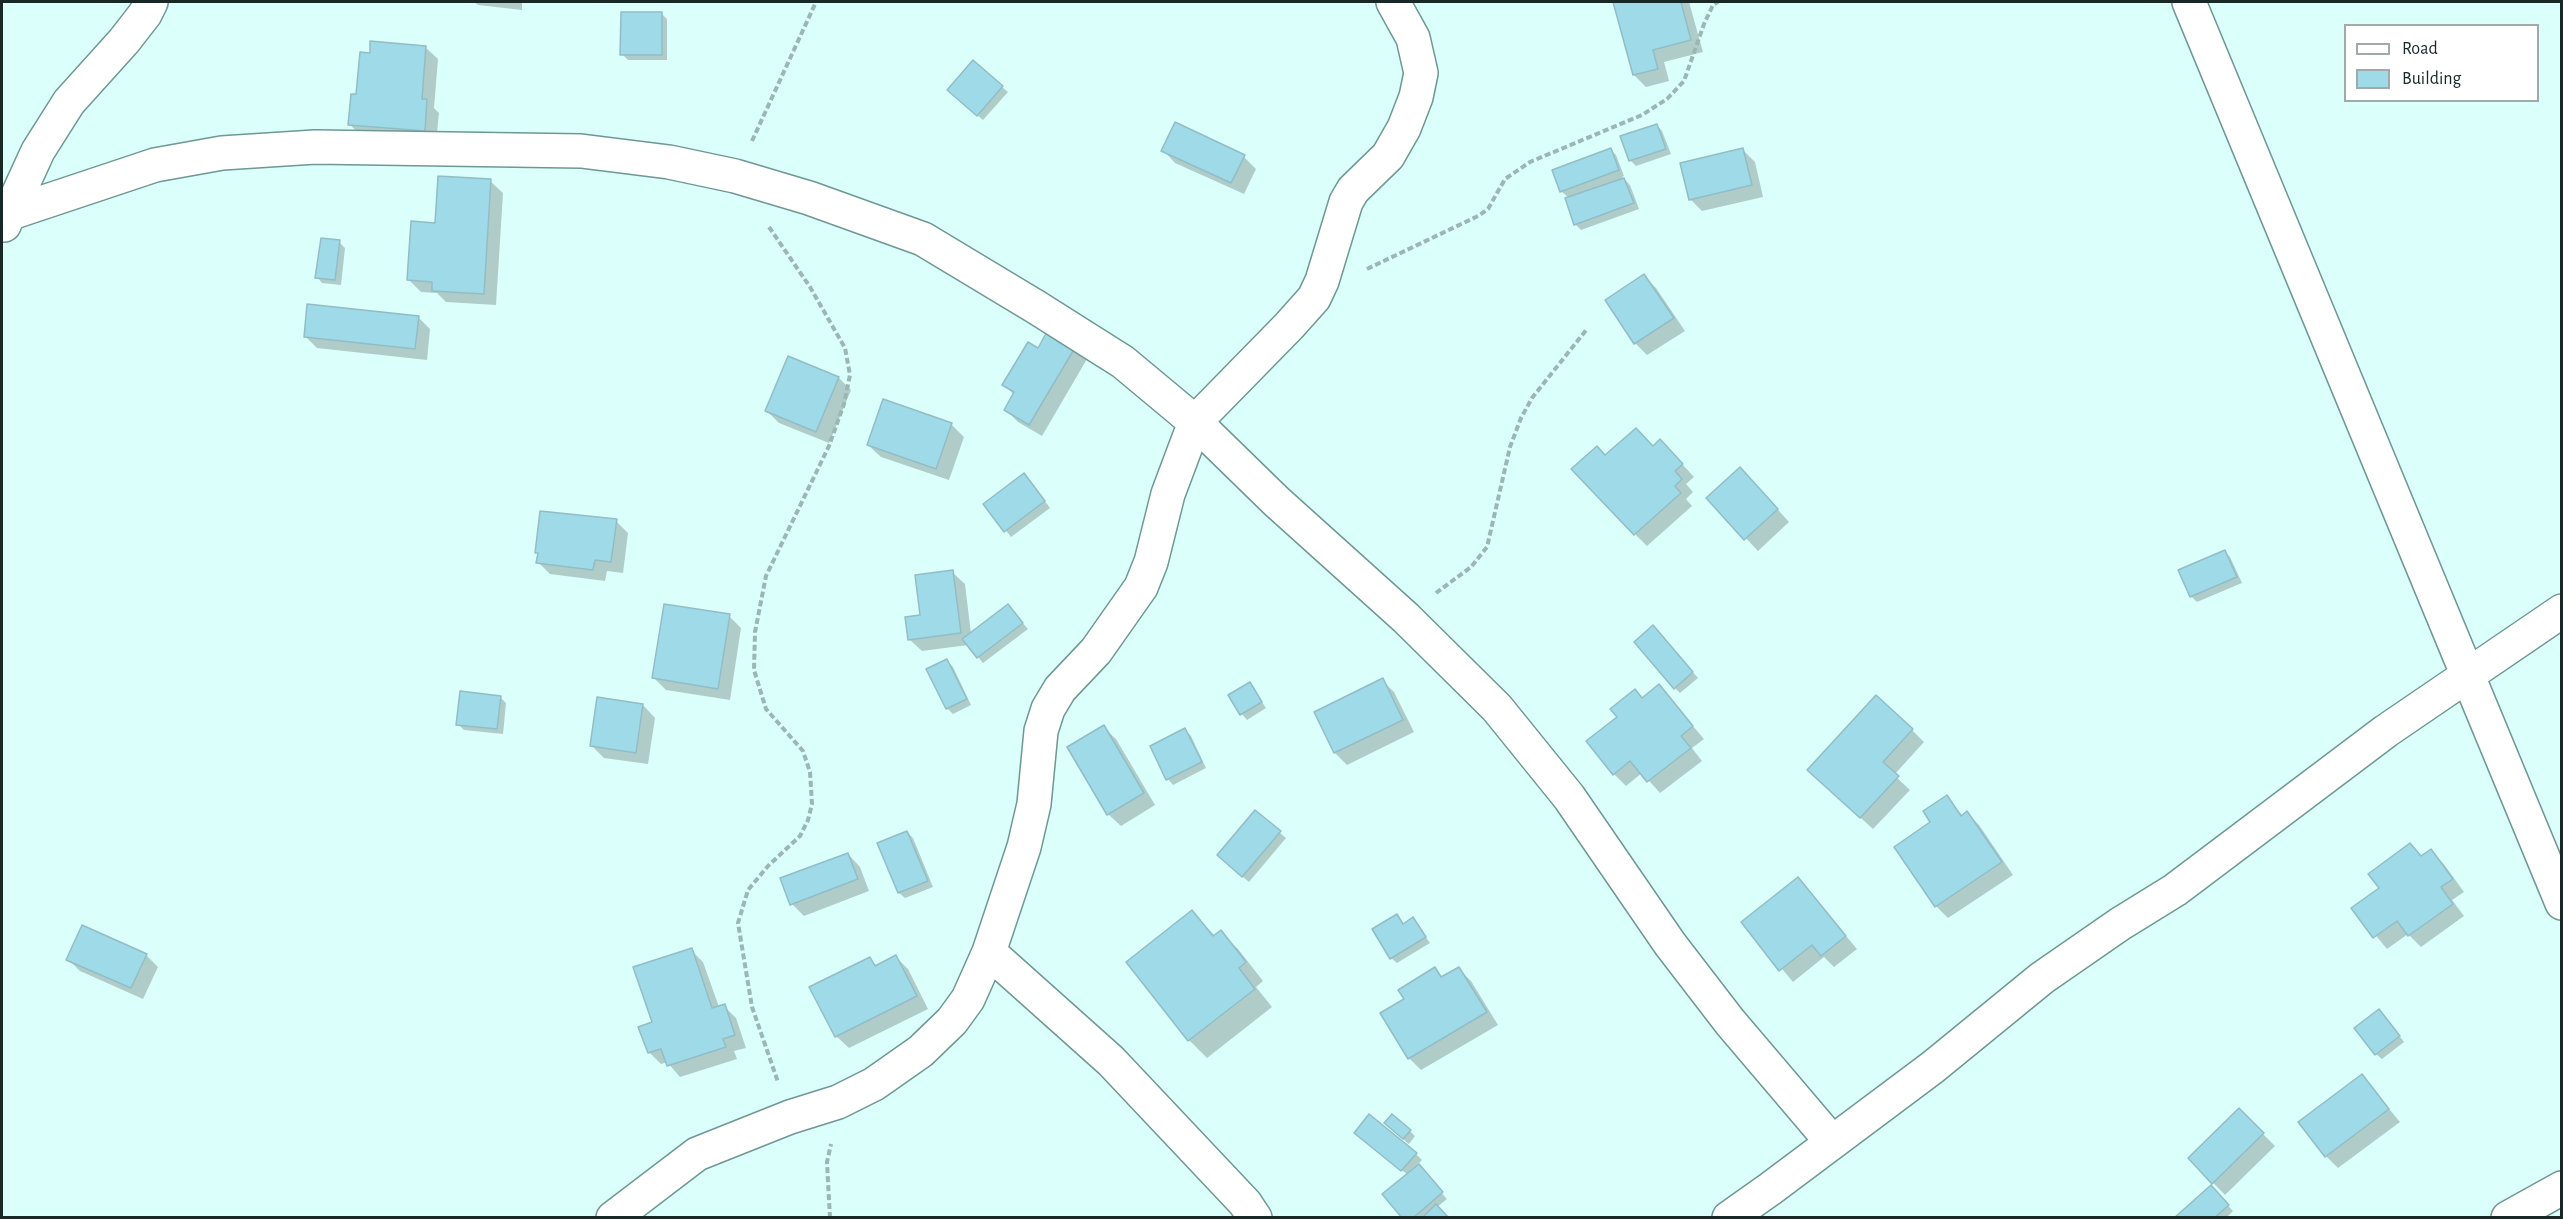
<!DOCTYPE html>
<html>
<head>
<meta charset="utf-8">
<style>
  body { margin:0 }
  #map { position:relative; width:2563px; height:1219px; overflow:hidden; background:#dbfffa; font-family:"Alegreya Sans",sans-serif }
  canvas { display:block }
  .frame { position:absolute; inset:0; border:3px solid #172827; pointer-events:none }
  .legend { position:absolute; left:2344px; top:24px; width:195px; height:78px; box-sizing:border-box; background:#fff; border:2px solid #a2a9a9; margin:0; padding:8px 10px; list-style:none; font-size:18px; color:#172827 }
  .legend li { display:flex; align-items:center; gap:12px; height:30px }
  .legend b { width:30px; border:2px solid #a2a9a9 }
</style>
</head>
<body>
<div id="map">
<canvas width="2563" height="1219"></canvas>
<div class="frame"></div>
<ul class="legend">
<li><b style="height:8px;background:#fff"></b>Road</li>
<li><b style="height:16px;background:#9edae7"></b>Building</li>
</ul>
</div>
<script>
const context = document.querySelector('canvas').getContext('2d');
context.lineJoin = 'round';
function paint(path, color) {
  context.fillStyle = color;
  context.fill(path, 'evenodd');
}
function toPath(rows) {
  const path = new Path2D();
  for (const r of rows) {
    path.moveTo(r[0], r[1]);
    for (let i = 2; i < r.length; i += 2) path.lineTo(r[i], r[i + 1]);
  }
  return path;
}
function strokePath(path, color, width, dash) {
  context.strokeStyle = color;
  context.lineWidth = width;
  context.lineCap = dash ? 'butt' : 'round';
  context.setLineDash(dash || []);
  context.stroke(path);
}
paint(toPath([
  [474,2,522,2,522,10,478,5],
  [1615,2,1689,2,1703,52,1664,62,1669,81,1646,87,1634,75],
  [661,13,667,19,667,60,628,60,622,54],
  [425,47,438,59,434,108,439,113,436,142,362,136,349,124],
  [1002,87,1008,92,983,120,955,96],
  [1657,125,1662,131,1671,154,1636,166,1630,160],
  [1610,149,1616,155,1624,176,1622,177,1630,185,1639,209,1581,230,1575,224,1569,198,1561,191],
  [1163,150,1244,157,1256,169,1244,194,1175,163],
  [1743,150,1755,162,1763,197,1702,211,1690,199],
  [490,181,503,193,496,305,446,302,437,293,421,292,409,280,436,224],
  [339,242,345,248,341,285,322,283,317,277],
  [1644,276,1656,288,1685,331,1647,355,1635,343],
  [418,317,430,329,427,360,317,348,305,336],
  [1049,332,1087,359,1042,436,1018,422,1006,410,1014,395,1004,384,1038,350],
  [839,378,851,390,829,443,779,423,767,411],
  [951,424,964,437,949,480,881,457,868,445],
  [1653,447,1672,453,1694,477,1686,484,1693,492,1686,499,1692,506,1647,546,1635,534,1606,457],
  [1030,481,1050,508,1011,537,985,504],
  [1752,481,1789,522,1758,551,1708,498],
  [616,521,628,533,623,573,607,571,605,581,550,574,538,562,539,555,536,552],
  [2225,552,2230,557,2242,583,2197,602,2191,596],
  [952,572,965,584,971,634,1013,612,1028,629,983,663,968,645,922,651,909,639],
  [729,616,741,628,730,700,666,690,654,678],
  [1659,633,1698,678,1680,693,1675,688],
  [947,661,953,667,971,705,953,714,947,708],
  [1382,680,1394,692,1414,732,1347,765,1335,753,1316,712],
  [1250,684,1266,708,1247,720,1242,714],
  [1659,686,1704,739,1692,748,1702,761,1660,793,1642,773,1626,786,1614,774,1643,699],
  [500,697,506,703,503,734,464,730,458,724],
  [643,705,655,718,648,764,604,758,592,746],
  [1103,727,1116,739,1155,805,1121,826,1108,814],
  [1185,730,1191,736,1206,768,1173,785,1168,779],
  [1912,730,1924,742,1894,775,1910,790,1873,829,1821,782],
  [1946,797,1963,816,1967,813,1979,825,2013,875,1948,918,1936,906,1896,847,1932,823],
  [1255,812,1286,838,1249,882,1224,861],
  [907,832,913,838,933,887,905,898,899,893],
  [2410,844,2423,857,2430,851,2443,863,2464,892,2452,900,2464,916,2421,947,2408,934,2387,949,2353,908,2381,888],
  [848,854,860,867,869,891,804,916,792,904],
  [1798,879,1857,949,1834,967,1824,957,1793,982,1743,922],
  [1192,912,1215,936,1220,932,1238,949,1263,981,1256,987,1272,1007,1207,1058,1189,1040],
  [1397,916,1404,925,1413,919,1430,943,1397,963,1391,958],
  [691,950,703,962,719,1007,724,1006,736,1018,746,1048,734,1051,737,1059,680,1077,667,1062,661,1064,649,1052,654,1023],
  [146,955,158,967,143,999,80,971,68,959],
  [896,957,908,969,928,1009,849,1048,836,1036,870,959,877,966],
  [1435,969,1444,978,1459,969,1471,981,1498,1025,1421,1070,1409,1058,1406,1000],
  [2385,1017,2404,1042,2382,1059,2376,1054],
  [2362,1076,2400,1122,2338,1168,2326,1156],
  [2239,1110,2275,1146,2225,1195,2190,1159],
  [1391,1129,1410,1131,1415,1136,1409,1144],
  [1361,1138,1416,1154,1422,1160,1417,1165,1447,1199,1437,1207,1447,1218,1404,1218,1408,1175],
  [2216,1193,2233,1211,2226,1218,2176,1218]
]), '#0003');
const building = toPath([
  [1613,2,1681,2,1691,40,1653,50,1658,69,1633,75,1613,2],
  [621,12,662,12,662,55,620,55,621,12],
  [370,41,426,46,422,99,427,99,425,131,348,125,351,94,356,94,360,52,370,53,370,41],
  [973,60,1003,86,977,116,947,90,973,60],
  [1175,122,1245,155,1231,183,1161,151,1175,122],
  [1657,124,1666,149,1629,161,1620,136,1657,124],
  [1611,148,1619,170,1560,192,1552,170,1611,148],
  [1743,148,1752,185,1689,200,1680,163,1743,148],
  [438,176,491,179,484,294,432,291,432,282,407,280,411,221,435,223,438,176],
  [1624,178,1634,203,1574,225,1565,198,1624,178],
  [321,238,340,240,335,280,315,278,321,238],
  [1644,274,1674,318,1634,344,1605,300,1644,274],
  [307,304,419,316,415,349,304,337,307,304],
  [1048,330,1076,346,1029,425,1004,410,1014,392,1002,385,1028,342,1038,348,1048,330],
  [788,356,839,377,816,432,765,411,788,356],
  [883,399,952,423,936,469,867,445,883,399],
  [1636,428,1653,446,1660,439,1683,464,1675,471,1682,479,1675,486,1681,493,1634,535,1571,469,1597,446,1605,455,1636,428],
  [1740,467,1778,509,1744,540,1706,498,1740,467],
  [1024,473,1045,501,1004,532,983,504,1024,473],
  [540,511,617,519,611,562,595,560,593,570,536,563,538,553,535,553,540,511],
  [2225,550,2237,577,2190,597,2178,570,2225,550],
  [953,570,961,633,908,640,905,617,920,615,915,575,953,570],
  [664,604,730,614,718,689,652,678,664,604],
  [1008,604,1023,623,977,658,962,639,1008,604],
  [1653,625,1693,672,1674,689,1634,642,1653,625],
  [947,659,967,699,946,709,926,669,947,659],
  [1383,678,1403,720,1334,753,1314,712,1383,678],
  [1250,682,1262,702,1240,715,1228,695,1250,682],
  [1659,684,1693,726,1681,736,1691,748,1647,782,1630,761,1613,775,1586,741,1617,717,1610,709,1635,689,1642,698,1659,684],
  [460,691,501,696,497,729,456,725,460,691],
  [1876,695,1913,729,1883,762,1899,776,1860,818,1807,770,1876,695],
  [597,697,643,704,636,753,590,746,597,697],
  [1104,725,1144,793,1107,815,1067,747,1104,725],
  [1185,728,1202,762,1166,780,1150,746,1185,728],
  [1947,795,1961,816,1967,811,2002,862,1935,907,1894,847,1930,822,1923,811,1947,795],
  [1255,810,1281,831,1242,877,1217,855,1255,810],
  [907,831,928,881,898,893,877,843,907,831],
  [2410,843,2421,856,2431,849,2453,879,2441,887,2453,904,2408,936,2397,921,2373,938,2351,908,2379,888,2368,874,2410,843],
  [848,853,858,879,790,905,780,878,848,853],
  [1798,877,1846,936,1821,956,1812,945,1779,971,1741,922,1798,877],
  [1192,910,1213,936,1221,930,1246,962,1239,968,1255,989,1188,1041,1126,962,1192,910],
  [1397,914,1403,924,1413,917,1426,937,1390,959,1372,929,1397,914],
  [82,925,147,954,131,988,66,960,82,925],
  [692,948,712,1008,725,1004,735,1035,723,1039,726,1047,667,1066,661,1049,648,1053,638,1027,652,1022,633,967,692,948],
  [896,955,917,996,835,1037,809,987,870,957,875,966,896,955],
  [1435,967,1441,977,1459,967,1487,1012,1408,1059,1380,1013,1404,999,1398,990,1435,967],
  [2379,1009,2400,1036,2375,1055,2354,1028,2379,1009],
  [2362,1074,2389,1109,2325,1157,2298,1122,2362,1074],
  [2239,1108,2264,1133,2212,1184,2188,1158,2239,1108],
  [1369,1114,1417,1153,1401,1171,1354,1133,1369,1114],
  [1392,1114,1411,1130,1403,1139,1384,1123,1392,1114],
  [1419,1164,1443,1192,1413,1218,1402,1218,1382,1194,1419,1164],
  [2211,1185,2229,1205,2214,1218,2174,1218,2211,1185],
  [1436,1204,1449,1218,1422,1218,1436,1204]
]);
paint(building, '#9edae7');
strokePath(building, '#92bdc6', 1.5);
const minor = toPath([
  [2189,2,2562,903],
  [8,214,155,165,222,153,315,147,581,151,669,162,735,176,809,198,923,239,1036,307,1123,362,1195,422,1276,501,1406,618,1497,708,1569,797,1670,944,1730,1022,1832,1142],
  [4,225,38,151,69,102,124,41,145,14,151,2],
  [989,952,1111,1061,1245,1203,1255,1218],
  [613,1218,697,1154,790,1117,838,1102,874,1084,921,1051,952,1021,968,999,989,952,1024,847,1034,804,1041,731,1048,709,1060,689,1096,651,1141,587,1151,562,1168,494,1195,422,1289,326,1314,298,1322,281,1346,202,1353,190,1388,156,1404,128,1416,97,1421,73,1413,38,1393,2],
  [1729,1218,1770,1189,1933,1067,2042,978,2120,924,2175,890,2386,731,2562,611],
  [2508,1218,2562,1188]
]);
strokePath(minor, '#6d9893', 36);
strokePath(toPath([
  [752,141,816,2],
  [769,227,810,287,845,348,850,375,844,404,829,446,766,576,755,632,754,670,766,709,803,751,810,772,812,804,808,820,800,836,768,866,748,890,738,923,752,1007,778,1082],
  [1367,269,1478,216,1488,209,1505,179,1530,162,1642,115,1667,99,1684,81,1704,24,1713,5,1718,2],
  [1436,593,1471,567,1487,547,1510,447,1521,418,1532,398,1587,329],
  [830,1218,827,1162,831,1144]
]), '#9ab7b3', 4, [6, 3]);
strokePath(minor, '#fff', 33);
</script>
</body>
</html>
